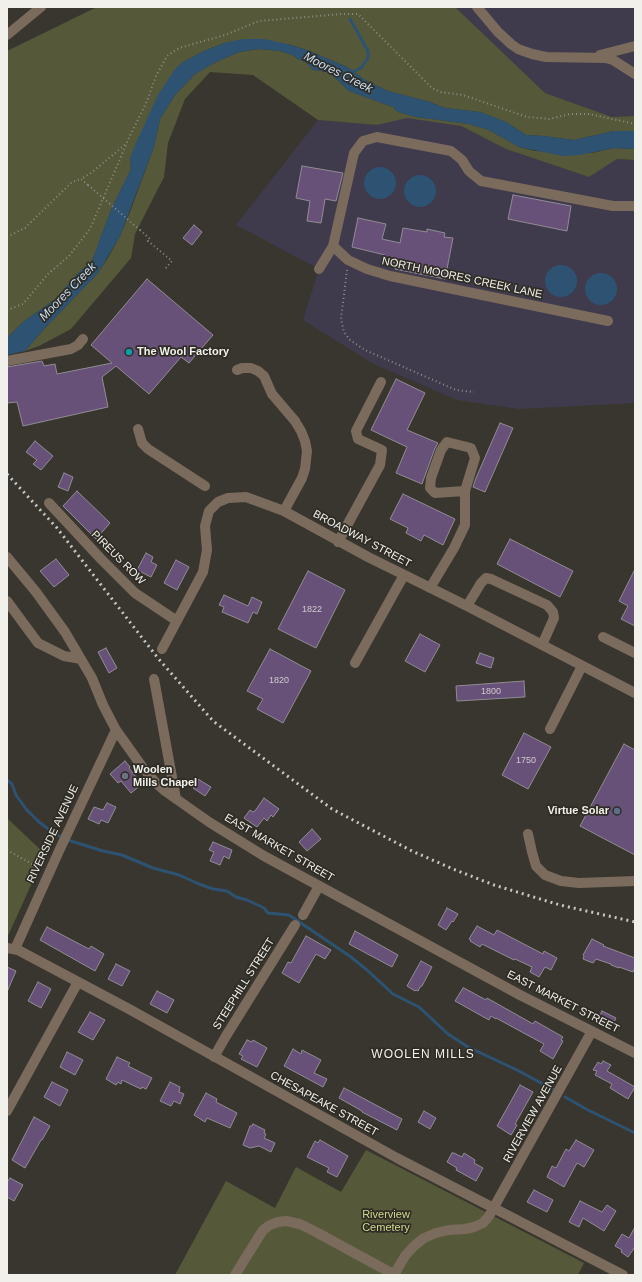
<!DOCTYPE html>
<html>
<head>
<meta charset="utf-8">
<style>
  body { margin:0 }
  #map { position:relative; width:642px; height:1282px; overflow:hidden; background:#39362f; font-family:Arial,sans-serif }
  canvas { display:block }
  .frame { position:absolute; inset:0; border:8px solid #f1f0eb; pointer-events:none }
</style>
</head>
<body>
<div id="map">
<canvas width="642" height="1282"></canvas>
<div class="frame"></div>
</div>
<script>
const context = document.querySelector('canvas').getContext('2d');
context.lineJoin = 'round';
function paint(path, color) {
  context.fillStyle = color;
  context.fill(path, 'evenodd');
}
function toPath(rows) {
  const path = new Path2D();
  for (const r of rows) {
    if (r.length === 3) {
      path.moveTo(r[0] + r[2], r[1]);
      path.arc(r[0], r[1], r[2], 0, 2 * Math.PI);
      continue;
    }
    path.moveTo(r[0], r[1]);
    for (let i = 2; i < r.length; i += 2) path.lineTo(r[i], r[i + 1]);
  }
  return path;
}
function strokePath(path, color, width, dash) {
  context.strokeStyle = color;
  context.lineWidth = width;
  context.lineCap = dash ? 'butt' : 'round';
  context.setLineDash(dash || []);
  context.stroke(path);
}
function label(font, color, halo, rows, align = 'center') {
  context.font = font + ' Arial,sans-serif';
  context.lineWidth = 3.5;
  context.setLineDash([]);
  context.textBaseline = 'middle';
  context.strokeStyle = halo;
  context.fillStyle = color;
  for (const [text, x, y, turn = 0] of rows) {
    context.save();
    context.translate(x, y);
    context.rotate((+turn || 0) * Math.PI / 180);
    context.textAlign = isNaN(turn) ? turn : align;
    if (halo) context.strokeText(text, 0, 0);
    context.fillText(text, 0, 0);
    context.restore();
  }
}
paint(toPath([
  [455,7,635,7,635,116,612,117,545,93],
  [407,117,461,126,506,149,589,177,617,159,635,160,635,403,520,409,457,400,374,364,303,320,319,269,236,225,318,120,377,125]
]), '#3f3b4d');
paint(toPath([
  [97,7,455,7,545,93,612,117,635,116,635,131,614,131,574,140,544,136,526,135,506,122,480,112,445,108,430,102,388,91,365,80,347,67,307,50,288,44,228,42,206,50,183,62,130,158,131,169,111,210,92,261,77,274,57,298,23,322,7,338,7,51],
  [259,49,280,51,292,55,300,60,306,62,313,70,329,72,349,91,393,107,398,112,416,117,469,124,489,130,519,147,535,151,592,153,614,148,635,149,635,160,617,159,589,177,506,149,461,126,407,118,377,125,318,120,253,75,210,72,185,99,168,143,164,177,135,234,131,258,71,329,39,346,25,351,45,328,98,273,109,256,120,236,130,212,154,147,160,119,175,95,195,74,216,62,239,52],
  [7,818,45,854,7,938],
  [366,1150,584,1263,578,1275,175,1275,226,1181,275,1208,296,1167,341,1192]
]), '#555939');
paint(toPath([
  [244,39,264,39,287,44,307,50,347,67,365,80,388,91,430,102,445,108,480,112,506,122,526,135,544,136,574,140,614,131,635,131,635,149,614,148,580,155,563,156,519,147,489,130,469,124,416,117,398,112,393,107,349,91,329,72,313,70,306,62,300,60,292,55,280,51,259,49,239,52,216,62,195,74,175,95,160,119,154,147,120,236,98,273,45,328,25,351,7,355,7,338,23,322,57,298,77,274,92,261,111,210,131,169,130,158,136,143,158,95,175,69,183,62,206,50,228,42],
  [380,183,16],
  [420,191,16],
  [561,281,16],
  [601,289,16]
]), '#2d5272');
strokePath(toPath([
  [350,73,361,68,368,58,368,51,350,19],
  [7,780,12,784,16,795,26,809,39,822,55,834,71,841,103,851,122,855,153,868,179,875,199,884,213,889,227,891,236,897,247,900,264,908,268,913,289,915,351,957,367,970,393,994,419,1007,448,1034,468,1047,519,1071,554,1090],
  [565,1097,588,1110,635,1133]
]), '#2d5272', 3);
const building = toPath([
  [302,166,343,173,336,201,325,199,321,223,307,221,310,201,296,198,302,166],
  [513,195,571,206,567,231,508,219,513,195],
  [358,218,386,224,382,239,400,243,403,228,427,232,427,229,445,233,444,237,453,238,445,279,395,269,396,263,384,261,385,255,352,247,358,218],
  [194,225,202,232,192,245,183,238,194,225],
  [147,279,213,335,189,363,181,357,149,394,116,366,102,377,108,407,23,426,17,402,7,403,7,367,42,361,44,366,55,364,57,374,112,363,91,345,147,279],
  [396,379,425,393,407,430,438,443,435,448,422,484,396,473,407,447,371,430,396,379],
  [500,423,513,428,485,492,473,487,476,478,500,423],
  [35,441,53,456,41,470,33,464,37,460,26,452,35,441],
  [64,473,73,477,68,491,58,487,64,473],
  [77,491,110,523,96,539,63,506,77,491],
  [403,494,455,519,443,545,424,535,421,541,406,533,408,528,390,519,403,494],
  [510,539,573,571,560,597,497,564,510,539],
  [146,553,153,557,151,562,157,565,151,577,137,570,146,553],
  [56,559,69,575,54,587,40,571,56,559],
  [176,560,189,567,177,590,164,583,176,560],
  [635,569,635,626,621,619,628,606,619,601,635,569],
  [308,571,345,590,316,648,278,629,308,571],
  [224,595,248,606,252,597,262,602,257,614,253,612,248,623,222,612,224,607,219,605,224,595],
  [420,634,440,645,425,672,405,661,420,634],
  [106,648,117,668,109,673,98,652,106,648],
  [270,649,311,671,283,723,257,709,263,699,247,691,270,649],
  [480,653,494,658,491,668,476,663,480,653],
  [524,681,525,697,457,701,456,686,524,681],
  [524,733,551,747,528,789,502,775,524,733],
  [624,744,635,750,635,855,580,826,624,744],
  [125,761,130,767,129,768,132,772,142,784,131,793,121,781,118,783,110,774,125,761],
  [196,778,211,787,205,796,193,788,194,787,191,785,196,778],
  [264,798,279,809,273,817,271,815,267,821,264,818,257,827,244,818,250,810,253,812,255,811,264,798],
  [107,803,116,807,108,823,101,820,99,824,88,819,94,807,103,810,107,803],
  [312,829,321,839,307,851,299,842,312,829],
  [213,842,232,850,229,859,224,856,220,865,210,861,214,852,209,850,213,842],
  [447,908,458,914,453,922,452,921,446,930,438,925,447,908],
  [477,926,494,935,497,930,543,954,544,951,557,958,551,970,545,967,539,977,530,972,532,967,515,959,514,960,482,944,480,947,470,941,471,940,469,939,477,926],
  [47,927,89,949,91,946,104,954,95,971,40,940,47,927],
  [355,931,398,955,392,967,349,944,355,931],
  [306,936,331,950,325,959,316,954,299,983,282,973,288,962,291,963,306,936],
  [592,939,604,945,603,946,635,958,635,967,633,972,619,967,619,968,611,965,611,964,596,959,593,963,583,959,584,956,583,955,592,939],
  [421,961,432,967,422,986,420,987,418,991,416,990,415,991,407,986,421,961],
  [116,964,130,971,122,986,108,979,116,964],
  [7,967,16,971,7,992,7,967],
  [38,982,51,989,41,1008,28,1001,38,982],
  [463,988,464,988,486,1000,487,998,533,1024,535,1021,563,1037,561,1040,563,1041,553,1059,540,1051,544,1044,496,1018,496,1019,491,1016,489,1020,455,1001,463,988],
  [157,991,174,1000,167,1013,150,1004,157,991],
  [602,1011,616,1018,611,1028,597,1021,602,1011],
  [90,1012,105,1020,93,1040,78,1032,90,1012],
  [247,1040,252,1042,253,1040,267,1048,257,1067,241,1059,243,1056,239,1054,247,1040],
  [293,1049,301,1054,302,1050,321,1060,314,1073,327,1079,323,1087,284,1066,293,1049],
  [67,1052,83,1060,75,1075,60,1067,67,1052],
  [117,1057,130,1063,128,1066,152,1078,146,1089,142,1087,141,1089,122,1080,121,1084,118,1082,116,1085,106,1079,117,1057],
  [603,1061,611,1065,607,1071,635,1087,628,1099,610,1088,612,1084,595,1075,597,1071,593,1070,598,1062,601,1064,603,1061],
  [52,1082,68,1090,60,1106,44,1097,52,1082],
  [170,1082,180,1087,179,1092,184,1094,180,1104,174,1101,171,1106,160,1101,170,1082],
  [520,1085,533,1092,515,1124,517,1125,511,1135,497,1126,520,1085],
  [344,1088,402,1119,397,1130,362,1112,362,1111,339,1098,344,1088],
  [206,1093,217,1099,216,1102,237,1113,230,1128,207,1118,205,1122,194,1115,206,1093],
  [424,1111,436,1118,430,1129,418,1122,424,1111],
  [34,1117,50,1126,42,1140,41,1140,25,1168,12,1160,34,1117],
  [253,1124,265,1130,264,1133,266,1134,264,1138,275,1143,271,1152,259,1146,250,1148,243,1145,250,1126,252,1126,253,1124],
  [320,1140,348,1156,337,1177,327,1172,329,1168,307,1157,315,1141,318,1143,320,1140],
  [576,1140,594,1150,584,1167,577,1163,564,1187,547,1177,552,1166,556,1168,566,1149,569,1151,576,1140],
  [452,1153,454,1153,462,1157,464,1153,475,1160,474,1163,483,1168,476,1181,456,1170,457,1168,447,1162,452,1153],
  [10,1178,23,1185,14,1201,7,1197,7,1182,10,1178],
  [534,1190,553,1200,547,1212,527,1202,534,1190],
  [580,1201,602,1212,607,1205,616,1211,604,1231,583,1218,579,1227,569,1222,580,1201],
  [635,1227,635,1247,628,1257,621,1252,622,1250,615,1246,622,1234,629,1238,635,1227]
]);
paint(building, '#685178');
strokePath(building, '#908c94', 1);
strokePath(toPath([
  [88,185,81,179,91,173,126,144,147,101,156,76,167,56,179,48,225,35,259,21,342,14,358,14,432,88,440,92,463,95,527,117,549,119,570,114,589,114,635,124],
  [140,230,150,239,148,241,172,261,165,269],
  [7,237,25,228,72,182,81,179],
  [347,270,341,319,344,332,350,340,365,350,456,390,474,392],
  [7,310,23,304,48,274,69,256,90,229,126,145],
  [7,850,41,869]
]), '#8f8d87', 2, [1, 3]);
strokePath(toPath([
  [477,7,498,32,511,44,518,49,532,54,546,57,605,58,613,60,635,74],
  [7,35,41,7],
  [600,55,635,46],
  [319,269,333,246],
  [608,321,390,276,367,269,348,260,333,246,354,153,363,141,377,137,451,151,462,160,469,171,481,181,613,206,635,206],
  [7,361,71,349,78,345,83,339],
  [237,370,242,368,251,368,258,371,264,376,272,394,295,421,301,431,305,441,307,451,305,469,302,478,284,511],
  [138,429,142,443,148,449,205,486],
  [49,503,101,559,135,593,177,621],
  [338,542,380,465,382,450,358,439,356,431,381,382],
  [7,557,36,592,65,632,92,678,103,705,116,730,143,768,156,783,165,791,209,822,264,856,520,995,635,1053],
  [430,588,454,548,465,525,465,491,475,458,471,448,447,442,441,450,431,478,430,488,435,493,465,491],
  [7,601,38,643,64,656,81,659],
  [467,606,481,583,486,578,491,579,547,605,553,612,554,618,542,645],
  [603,637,635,653],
  [162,649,203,572,207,550,205,526,209,511,218,502,228,498,246,497,284,511,368,557,467,606,635,693],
  [355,663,404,575],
  [154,679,176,799],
  [550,729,582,666],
  [528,834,532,852,536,866,545,875,561,881,579,883,635,881],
  [303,915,319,886],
  [7,948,18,950,129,1009,397,1158,623,1275],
  [15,949,59,851,116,730],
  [214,1057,226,1036,295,925],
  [7,1111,78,982],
  [235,1275,263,1230,270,1225,278,1222,286,1221,300,1224,316,1232,395,1275],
  [394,1275,405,1256,414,1246,424,1238,436,1233,449,1230,465,1229,474,1227,483,1223,489,1216,592,1031]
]), '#7b6b5c', 10);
strokePath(toPath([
  [7,474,57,528,157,657,213,721,332,809,412,851,453,869,494,885,560,905,635,922]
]), '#c9c7c2', 3, [2, 4]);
strokePath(toPath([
  [88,185,140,230]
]), '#8f8d87', 2, [1, 3]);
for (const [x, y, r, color] of [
  [129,352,4,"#0f9aa8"],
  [125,776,4,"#6b7280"],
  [617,811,4,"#5c6f8a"]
]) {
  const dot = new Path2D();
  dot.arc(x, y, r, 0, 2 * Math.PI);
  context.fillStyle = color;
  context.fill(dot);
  strokePath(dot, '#2f2c25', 1.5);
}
label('9px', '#cfc8ce', null, [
  ["1822",312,610],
  ["1820",279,681],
  ["1800",491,692],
  ["1750",526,761]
]);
label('11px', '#f1f0eb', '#2f2c25', [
  ["NORTH MOORES CREEK LANE",462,278,12],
  ["BROADWAY STREET",362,539,28],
  ["PIREUS ROW",118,558,45],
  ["RIVERSIDE AVENUE",53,834,-65],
  ["EAST MARKET STREET",279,848,30],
  ["STEEPHILL STREET",244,984,-58],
  ["EAST MARKET STREET",563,1002,27],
  ["CHESAPEAKE STREET",324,1104,29],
  ["RIVERVIEW AVENUE",533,1114,-61]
]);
label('bold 11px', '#f1f0eb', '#2f2c25', [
  ["The Wool Factory",137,352],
  ["Woolen",133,770],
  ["Mills Chapel",133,783],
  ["Virtue Solar",609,811,"right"]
], 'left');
label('11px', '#d1d98d', '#2f2c25', [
  ["Riverview",386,1215],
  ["Cemetery",386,1228]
]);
label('italic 12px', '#c8dff5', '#2f2c25', [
  ["Moores Creek",338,73,27],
  ["Moores Creek",68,292,-46]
]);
context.letterSpacing = '1px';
label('12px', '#f1f0eb', '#2f2c25', [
  ["WOOLEN MILLS",423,1055]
]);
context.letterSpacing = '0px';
</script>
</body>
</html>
